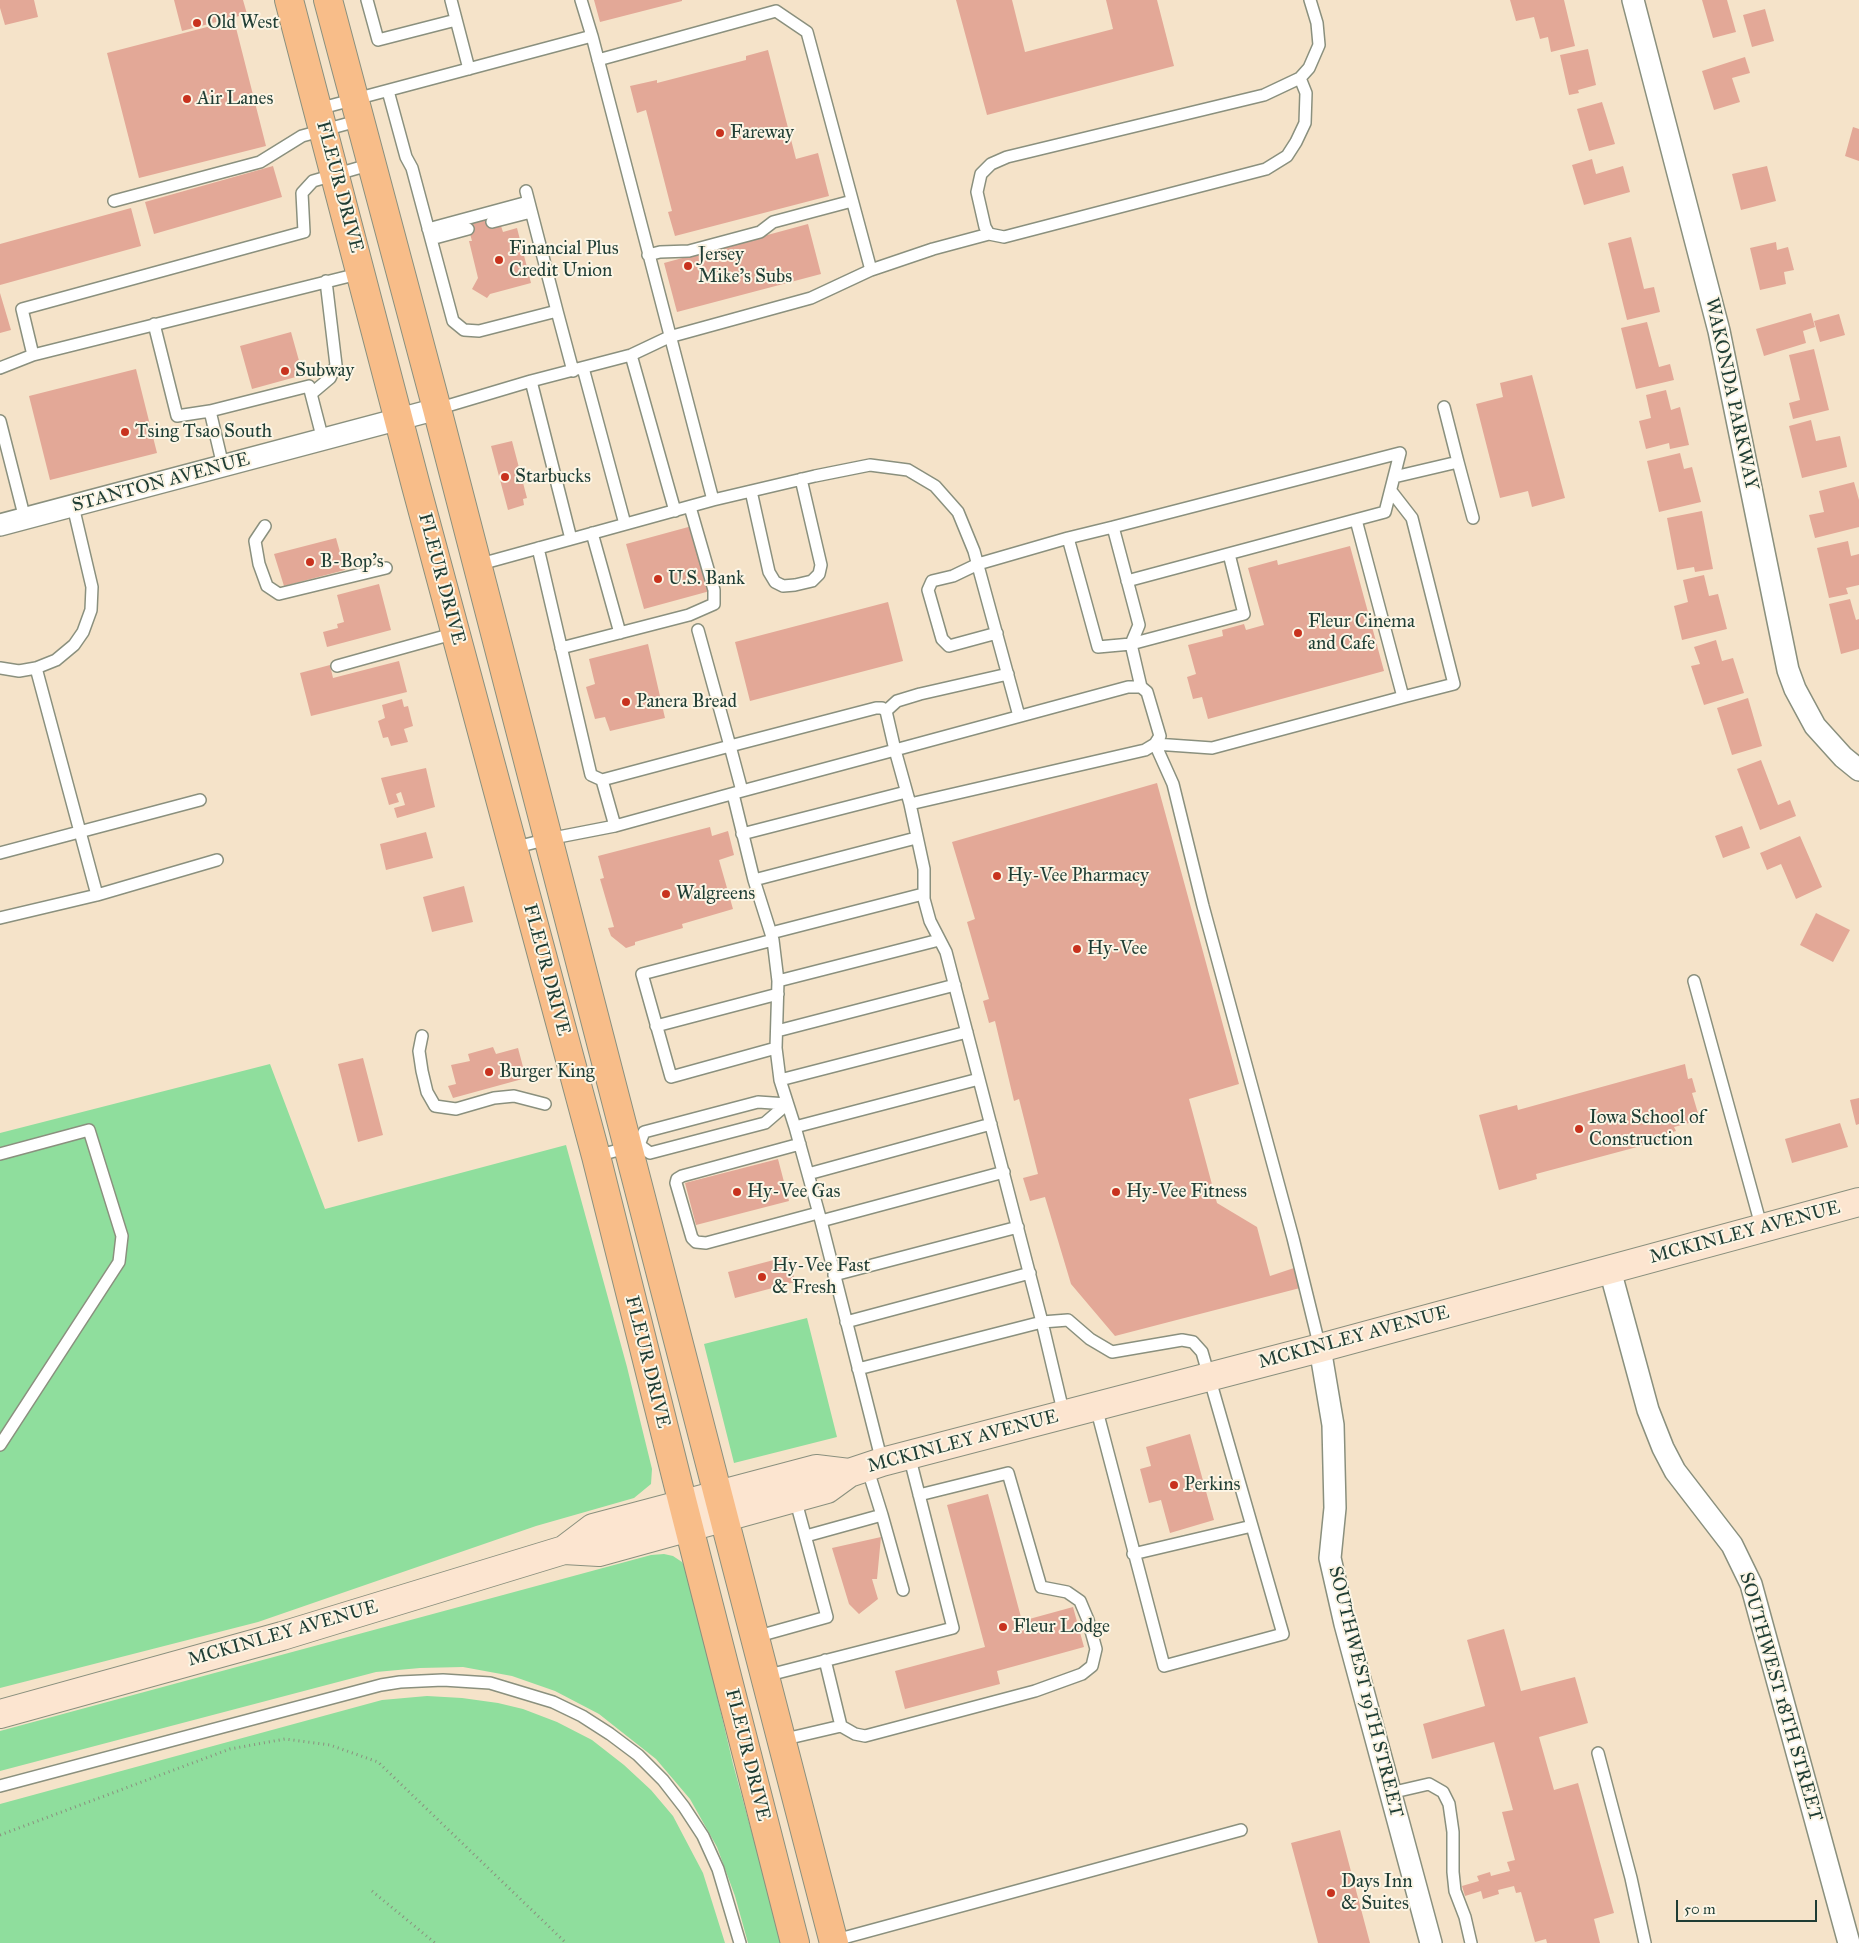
<!DOCTYPE html>
<html>
<head>
<meta charset="utf-8">
<style>
  body { margin:0 }
  #map { position:relative; width:1859px; height:1943px; overflow:hidden; background:#f5e3c9; font-family:"IM FELL Great Primer",serif }
  canvas { display:block }
  .scale { position:absolute; left:1676px; top:1900px; width:141px; height:22px; box-sizing:border-box; border:2px solid #1f3d34; border-top:0; padding-left:6px; font-size:15px; line-height:18px; white-space:nowrap; color:#1f3d34; -webkit-text-stroke:4px #fcf5e5; paint-order:stroke }
</style>
</head>
<body>
<div id="map">
<canvas width="1859" height="1943"></canvas>
<div class="scale">50 m</div>
</div>
<script>
const context = document.querySelector('canvas').getContext('2d');
context.lineJoin = 'round';
function paint(path, color) {
  context.fillStyle = color;
  context.fill(path, 'evenodd');
}
function toPath(rows) {
  const path = new Path2D();
  for (const r of rows) {
    path.moveTo(r[0], r[1]);
    for (let i = 2; i < r.length; i += 2) path.lineTo(r[i], r[i + 1]);
  }
  return path;
}
function strokePath(path, color, width, dash) {
  context.strokeStyle = color;
  context.lineWidth = width;
  context.lineCap = dash ? 'butt' : 'round';
  context.setLineDash(dash || []);
  context.stroke(path);
}
function label(font, color, halo, rows, align = 'center') {
  context.font = font + ' "IM FELL Great Primer",serif';
  context.lineWidth = 4;
  context.setLineDash([]);
  context.textBaseline = 'middle';
  context.strokeStyle = halo;
  context.fillStyle = color;
  for (const [text, x, y, turn = 0] of rows) {
    context.save();
    context.translate(x, y);
    context.rotate((+turn || 0) * Math.PI / 180);
    context.textAlign = isNaN(turn) ? turn : align;
    if (halo) context.strokeText(text, 0, 0);
    context.fillText(text, 0, 0);
    context.restore();
  }
}
paint(toPath([
  [270,1064,325,1209,566,1145,627,1367,652,1469,651,1484,634,1498,536,1526,258,1622,0,1688,0,1133],
  [807,1318,837,1437,734,1463,704,1344],
  [664,1554,673,1556,682,1562,688,1573,733,1764,782,1943,748,1943,735,1896,717,1847,690,1799,656,1759,599,1714,555,1691,512,1676,463,1667,420,1668,376,1672,0,1771,0,1731,651,1555],
  [427,1696,462,1698,498,1703,523,1709,557,1722,592,1740,624,1765,651,1790,673,1816,703,1873,725,1943,0,1943,0,1804,382,1700]
]), '#8fde9d');
paint(toPath([
  [0,0,34,0,38,17,5,25,0,8],
  [174,0,243,0,247,14,182,31],
  [594,0,682,0,682,1,600,22],
  [956,0,1012,0,1025,52,1113,29,1106,0,1157,0,1174,66,987,115],
  [1510,0,1564,0,1575,46,1551,52,1548,37,1540,39,1534,17,1516,21],
  [1702,0,1727,0,1736,32,1713,38],
  [1765,9,1774,41,1752,47,1743,15],
  [234,20,266,146,139,178,107,53],
  [1588,49,1596,85,1578,90,1579,93,1569,95,1560,55],
  [768,50,796,159,818,153,829,196,675,236,668,212,672,211,646,110,637,113,630,86,657,80,657,83,746,60,746,56],
  [1745,57,1750,73,1732,78,1740,102,1714,110,1702,71],
  [1602,102,1615,144,1589,151,1577,109],
  [1853,127,1859,129,1859,161,1845,156],
  [1592,159,1596,174,1623,166,1630,192,1584,205,1572,165],
  [273,166,282,197,154,234,145,202],
  [1767,166,1776,201,1741,210,1732,174],
  [131,208,141,246,0,285,0,244],
  [490,213,494,228,501,226,503,232,517,228,531,283,490,294,487,298,472,289,478,278,469,241,472,241,466,219],
  [808,224,821,274,677,312,664,263],
  [1631,237,1644,289,1654,287,1660,312,1627,320,1608,243],
  [1776,242,1777,250,1788,247,1794,270,1784,272,1786,284,1760,290,1750,248],
  [0,293,11,330,0,333],
  [1811,313,1815,327,1803,331,1806,343,1764,356,1756,329],
  [1839,314,1845,335,1820,342,1814,321],
  [1647,322,1659,367,1670,364,1674,380,1636,389,1621,328],
  [291,332,303,375,252,389,240,346],
  [1814,349,1829,410,1793,419,1789,403,1800,400,1789,355],
  [136,369,157,453,50,480,29,396],
  [1532,375,1565,498,1532,507,1528,491,1500,498,1476,404,1503,397,1500,383],
  [1666,390,1671,410,1680,407,1689,445,1670,449,1669,443,1646,449,1639,421,1651,418,1646,395],
  [1811,420,1816,441,1840,436,1847,467,1802,478,1789,426],
  [512,441,527,498,523,499,524,505,508,510,491,446],
  [1680,453,1684,469,1692,467,1701,502,1659,512,1647,461],
  [1854,482,1859,500,1859,527,1815,538,1809,515,1824,512,1819,491],
  [1702,511,1713,569,1695,572,1694,567,1677,570,1667,518],
  [692,526,710,591,644,609,626,544],
  [336,538,345,570,284,586,274,554],
  [1848,541,1851,556,1859,554,1859,585,1846,588,1848,594,1829,598,1817,548],
  [1350,546,1384,671,1208,719,1202,697,1193,699,1187,677,1196,674,1188,645,1223,636,1222,630,1244,624,1246,630,1264,625,1248,568,1277,560,1278,565],
  [1704,575,1709,596,1718,594,1727,629,1682,640,1674,606,1688,602,1683,580],
  [379,584,391,630,327,647,323,632,338,628,337,624,344,622,337,595],
  [1850,599,1856,620,1859,619,1859,649,1841,654,1829,604],
  [888,602,903,661,750,701,735,642],
  [1716,640,1722,661,1733,658,1744,693,1704,705,1691,666,1700,664,1694,647],
  [648,644,665,718,610,731,605,717,595,719,586,687,595,684,589,659],
  [399,661,407,692,311,716,300,673,330,665,333,678],
  [1748,698,1762,746,1732,755,1717,708],
  [402,699,404,707,408,706,413,726,404,729,408,742,391,746,388,737,383,738,378,721,385,718,382,705],
  [1761,760,1778,805,1790,800,1796,816,1760,830,1737,769],
  [426,768,435,807,397,818,394,808,405,805,401,792,396,794,399,802,389,805,381,778],
  [1157,783,1239,1084,1189,1099,1217,1203,1257,1227,1270,1276,1294,1268,1300,1288,1115,1336,1071,1284,1045,1197,1030,1201,1023,1178,1038,1174,1019,1099,1014,1101,995,1021,989,1023,983,1001,989,999,967,922,975,919,952,842],
  [1742,826,1750,848,1723,858,1715,836],
  [710,827,712,836,728,831,734,855,719,860,733,909,682,924,683,928,635,942,635,945,626,948,611,936,608,928,614,927,600,879,604,878,598,856],
  [426,832,433,858,386,870,380,844],
  [1800,836,1822,887,1796,899,1781,864,1767,870,1760,853],
  [464,886,473,922,432,932,423,897],
  [1816,913,1850,930,1833,962,1800,945],
  [493,1047,496,1054,518,1048,526,1078,453,1098,448,1086,456,1084,451,1065,470,1061,468,1054],
  [363,1058,383,1135,358,1142,338,1064],
  [1685,1064,1688,1079,1692,1078,1696,1092,1692,1093,1700,1120,1674,1127,1676,1131,1666,1134,1667,1139,1536,1174,1537,1179,1499,1190,1479,1115,1517,1105,1518,1110],
  [1859,1098,1859,1124,1856,1125,1850,1100],
  [1840,1123,1848,1147,1792,1163,1785,1139],
  [778,1159,789,1201,696,1225,685,1183],
  [789,1256,795,1282,735,1298,728,1272],
  [1190,1434,1214,1520,1170,1533,1161,1500,1149,1503,1140,1469,1151,1466,1146,1447],
  [988,1494,1022,1621,1073,1607,1084,1647,997,1671,1000,1684,905,1709,895,1671,985,1647,947,1505],
  [881,1537,877,1579,872,1579,878,1599,859,1614,849,1604,832,1548],
  [1504,1629,1521,1691,1575,1677,1588,1723,1539,1737,1554,1790,1578,1783,1614,1913,1594,1919,1600,1943,1547,1943,1546,1939,1535,1942,1521,1892,1516,1893,1514,1886,1498,1890,1499,1894,1483,1899,1481,1891,1465,1896,1462,1886,1479,1881,1477,1876,1490,1872,1491,1876,1510,1871,1507,1862,1515,1860,1502,1812,1513,1810,1494,1742,1432,1759,1423,1724,1485,1706,1467,1640],
  [1340,1830,1370,1943,1318,1943,1291,1843]
]), '#e3a897');
const lane = toPath([
  [367,0,378,40,456,20],
  [451,0,469,69],
  [581,0,592,36],
  [598,60,776,11,807,32,871,270],
  [1300,78,1306,93,1305,123,1296,142,1287,156,1266,169,1004,237,989,234,985,227,977,192,981,174,991,164,1007,157,1264,95,1300,78,1309,68,1319,45,1317,23,1310,0],
  [388,91,406,157,412,168,453,321,464,330,479,331,557,311,573,371],
  [318,109,592,36,713,500,477,565],
  [526,191,557,311],
  [114,201,260,162,302,136,361,120],
  [492,222,531,212],
  [428,229,528,202],
  [431,239,468,229],
  [648,255,660,252,689,251,760,232,773,222,852,201],
  [362,273,33,355,22,309,304,232,302,193,313,181,372,164],
  [154,324,177,416,210,411],
  [631,355,675,511],
  [0,368,33,355],
  [583,368,625,524],
  [531,381,571,539],
  [311,394,330,378,336,365,326,281],
  [437,409,531,381,631,355,669,337,811,298,871,270,933,249,989,234],
  [0,421,25,519],
  [1458,462,1473,518],
  [223,466,210,411,309,386,323,440],
  [1394,477,1458,462,1444,407],
  [751,491,769,572,775,582,783,586,795,585,812,581,819,574,821,565,801,479],
  [1391,491,1412,518,1454,684,1403,697],
  [713,500,815,476,870,465,908,470,935,486,958,512,974,551,1019,716],
  [265,526,255,541,259,564,267,586,279,594,386,568],
  [1113,527,1400,453,1385,512,1127,581],
  [592,533,620,633],
  [698,630,730,746,876,708,882,708,886,711,895,750,910,804,1145,750,1155,744,1160,736,1147,692,1141,687,1128,687,895,750,742,791],
  [997,633,949,646,942,639,928,590,932,581,953,576,978,564,1068,538],
  [561,648,689,615,714,604,714,590,690,507],
  [337,666,456,633],
  [0,668,19,671,36,668,56,660,74,645,83,632,91,610,92,587,73,506],
  [36,668,97,895],
  [1141,687,1131,644,1139,625,1113,527,1068,538,1098,647,1131,644,1244,614,1229,554],
  [886,711,897,701,920,694,1008,674],
  [602,780,730,746,742,791,615,826],
  [733,794,754,880,773,940,778,981,776,1048,780,1080,795,1127,821,1221,882,1462],
  [910,804,924,869,924,899,930,921,946,952,1042,1322,1068,1320,1090,1339,1112,1352,1182,1340,1193,1342,1202,1352,1283,1634,1164,1666,1096,1407],
  [742,834,906,792],
  [513,848,548,839,615,826,602,780,591,775,538,548],
  [0,853,200,800],
  [754,880,916,838],
  [0,918,97,895,217,860],
  [771,933,923,894],
  [773,940,642,974,671,1077,776,1048],
  [778,981,939,940],
  [1694,981,1762,1229],
  [656,1026,778,994],
  [777,1031,955,985],
  [422,1036,419,1051,422,1071,427,1092,435,1106,456,1109,494,1098,514,1096,545,1104],
  [780,1080,967,1032],
  [758,1102,787,1104,765,1123,650,1153,639,1145,644,1132,758,1102],
  [795,1127,979,1079],
  [800,1144,682,1176,677,1179,676,1183,692,1238,696,1242,706,1243,818,1213],
  [0,1154,89,1130,122,1236,119,1262,0,1445],
  [596,1156,630,1147],
  [808,1174,991,1124],
  [821,1221,1004,1172],
  [834,1275,1018,1227],
  [846,1322,1030,1273],
  [1320,1348,1293,1238,1203,906,1173,784,1155,744,1212,748,1403,697,1356,520],
  [858,1369,1042,1322,1064,1415],
  [867,1467,882,1515],
  [806,1536,882,1515,903,1590],
  [1133,1554,1252,1526],
  [755,1637,827,1617,795,1498],
  [825,1660,841,1726],
  [765,1676,953,1628,909,1455],
  [781,1740,841,1726,855,1734,865,1736,1035,1691,1082,1674,1092,1666,1096,1649,1088,1620,1080,1601,1067,1592,1041,1587,1008,1473,919,1495],
  [1598,1753,1631,1878,1645,1943],
  [0,1786,381,1685,400,1682,443,1680,490,1683,553,1702,582,1716,610,1734,638,1755,663,1780,684,1807,703,1836,718,1869,740,1943],
  [1390,1793,1429,1784,1443,1792,1449,1804,1453,1832,1453,1872,1455,1891,1465,1917,1471,1943],
  [832,1941,1241,1830]
]);
const street = toPath([
  [1633,0,1719,331,1788,670,1795,689,1815,726,1843,757,1859,770],
  [0,525,437,409],
  [1610,1270,1648,1410,1663,1448,1675,1471,1732,1545,1751,1584,1849,1943],
  [1320,1348,1333,1425,1335,1508,1330,1558,1345,1624,1431,1943]
]);
const secondary = toPath([
  [564,1550,599,1552,827,1489,849,1473,882,1462,1320,1348,1859,1202],
  [0,1714,282,1636,564,1550,593,1528,816,1469,849,1473]
]);
const primary = toPath([
  [289,0,416,486,596,1156,683,1504,795,1943],
  [328,0,437,409,834,1943]
]);
strokePath(lane, '#8a907e', 14);
strokePath(street, '#8a907e', 24);
strokePath(secondary, '#8a907e', 30);
strokePath(primary, '#8a907e', 30);
strokePath(toPath([
  [0,1835,230,1749,285,1739,330,1745,378,1762,566,1943],
  [372,1891,435,1943]
]), '#8a907e', 3, [1, 4]);
strokePath(lane, '#fff', 11);
strokePath(street, '#fff', 21);
strokePath(secondary, '#fce5d0', 28);
strokePath(primary, '#f8bd89', 28);
for (const [x, y, r, color] of [
  [197,23,5,"#c8321e"],
  [187,99,5,"#c8321e"],
  [720,133,5,"#c8321e"],
  [499,260,5,"#c8321e"],
  [688,266,5,"#c8321e"],
  [285,371,5,"#c8321e"],
  [125,432,5,"#c8321e"],
  [505,477,5,"#c8321e"],
  [310,562,5,"#c8321e"],
  [658,579,5,"#c8321e"],
  [1298,633,5,"#c8321e"],
  [626,702,5,"#c8321e"],
  [997,876,5,"#c8321e"],
  [666,894,5,"#c8321e"],
  [1077,949,5,"#c8321e"],
  [489,1072,5,"#c8321e"],
  [1579,1129,5,"#c8321e"],
  [737,1192,5,"#c8321e"],
  [1116,1192,5,"#c8321e"],
  [762,1277,5,"#c8321e"],
  [1174,1485,5,"#c8321e"],
  [1003,1627,5,"#c8321e"],
  [1331,1893,5,"#c8321e"]
]) {
  const dot = new Path2D();
  dot.arc(x, y, r, 0, 2 * Math.PI);
  context.fillStyle = color;
  context.fill(dot);
  strokePath(dot, '#fcf5e5', 2);
}
label('19px', '#1f3d34', '#fcf5e5', [
  ["Old West",207,23],
  ["Air Lanes",197,99],
  ["Fareway",730,133],
  ["Financial Plus",509,249],
  ["Credit Union",509,271],
  ["Jersey",698,255],
  ["Mike's Subs",698,277],
  ["Subway",295,371],
  ["Tsing Tsao South",135,432],
  ["Starbucks",515,477],
  ["B-Bop's",320,562],
  ["U.S. Bank",668,579],
  ["Fleur Cinema",1308,622],
  ["and Cafe",1308,644],
  ["Panera Bread",636,702],
  ["Hy-Vee Pharmacy",1007,876],
  ["Walgreens",676,894],
  ["Hy-Vee",1087,949],
  ["Burger King",499,1072],
  ["Iowa School of",1589,1118],
  ["Construction",1589,1140],
  ["Hy-Vee Gas",747,1192],
  ["Hy-Vee Fitness",1126,1192],
  ["Hy-Vee Fast",772,1266],
  ["& Fresh",772,1288],
  ["Perkins",1184,1485],
  ["Fleur Lodge",1013,1627],
  ["Days Inn",1341,1882],
  ["& Suites",1341,1904]
], 'left');
label('19px', '#1f3d34', '#fcf5e5', [
  ["FLEUR DRIVE",339,187,75],
  ["WAKONDA PARKWAY",1731,394,78],
  ["STANTON AVENUE",161,483,-15],
  ["FLEUR DRIVE",441,579,75],
  ["FLEUR DRIVE",546,970,75],
  ["MCKINLEY AVENUE",1745,1233,-15],
  ["MCKINLEY AVENUE",1354,1338,-15],
  ["FLEUR DRIVE",647,1362,76],
  ["MCKINLEY AVENUE",963,1442,-15],
  ["MCKINLEY AVENUE",283,1634,-16],
  ["SOUTHWEST 19TH STREET",1365,1692,76],
  ["SOUTHWEST 18TH STREET",1780,1697,74],
  ["FLEUR DRIVE",747,1755,76]
]);
</script>
</body>
</html>
